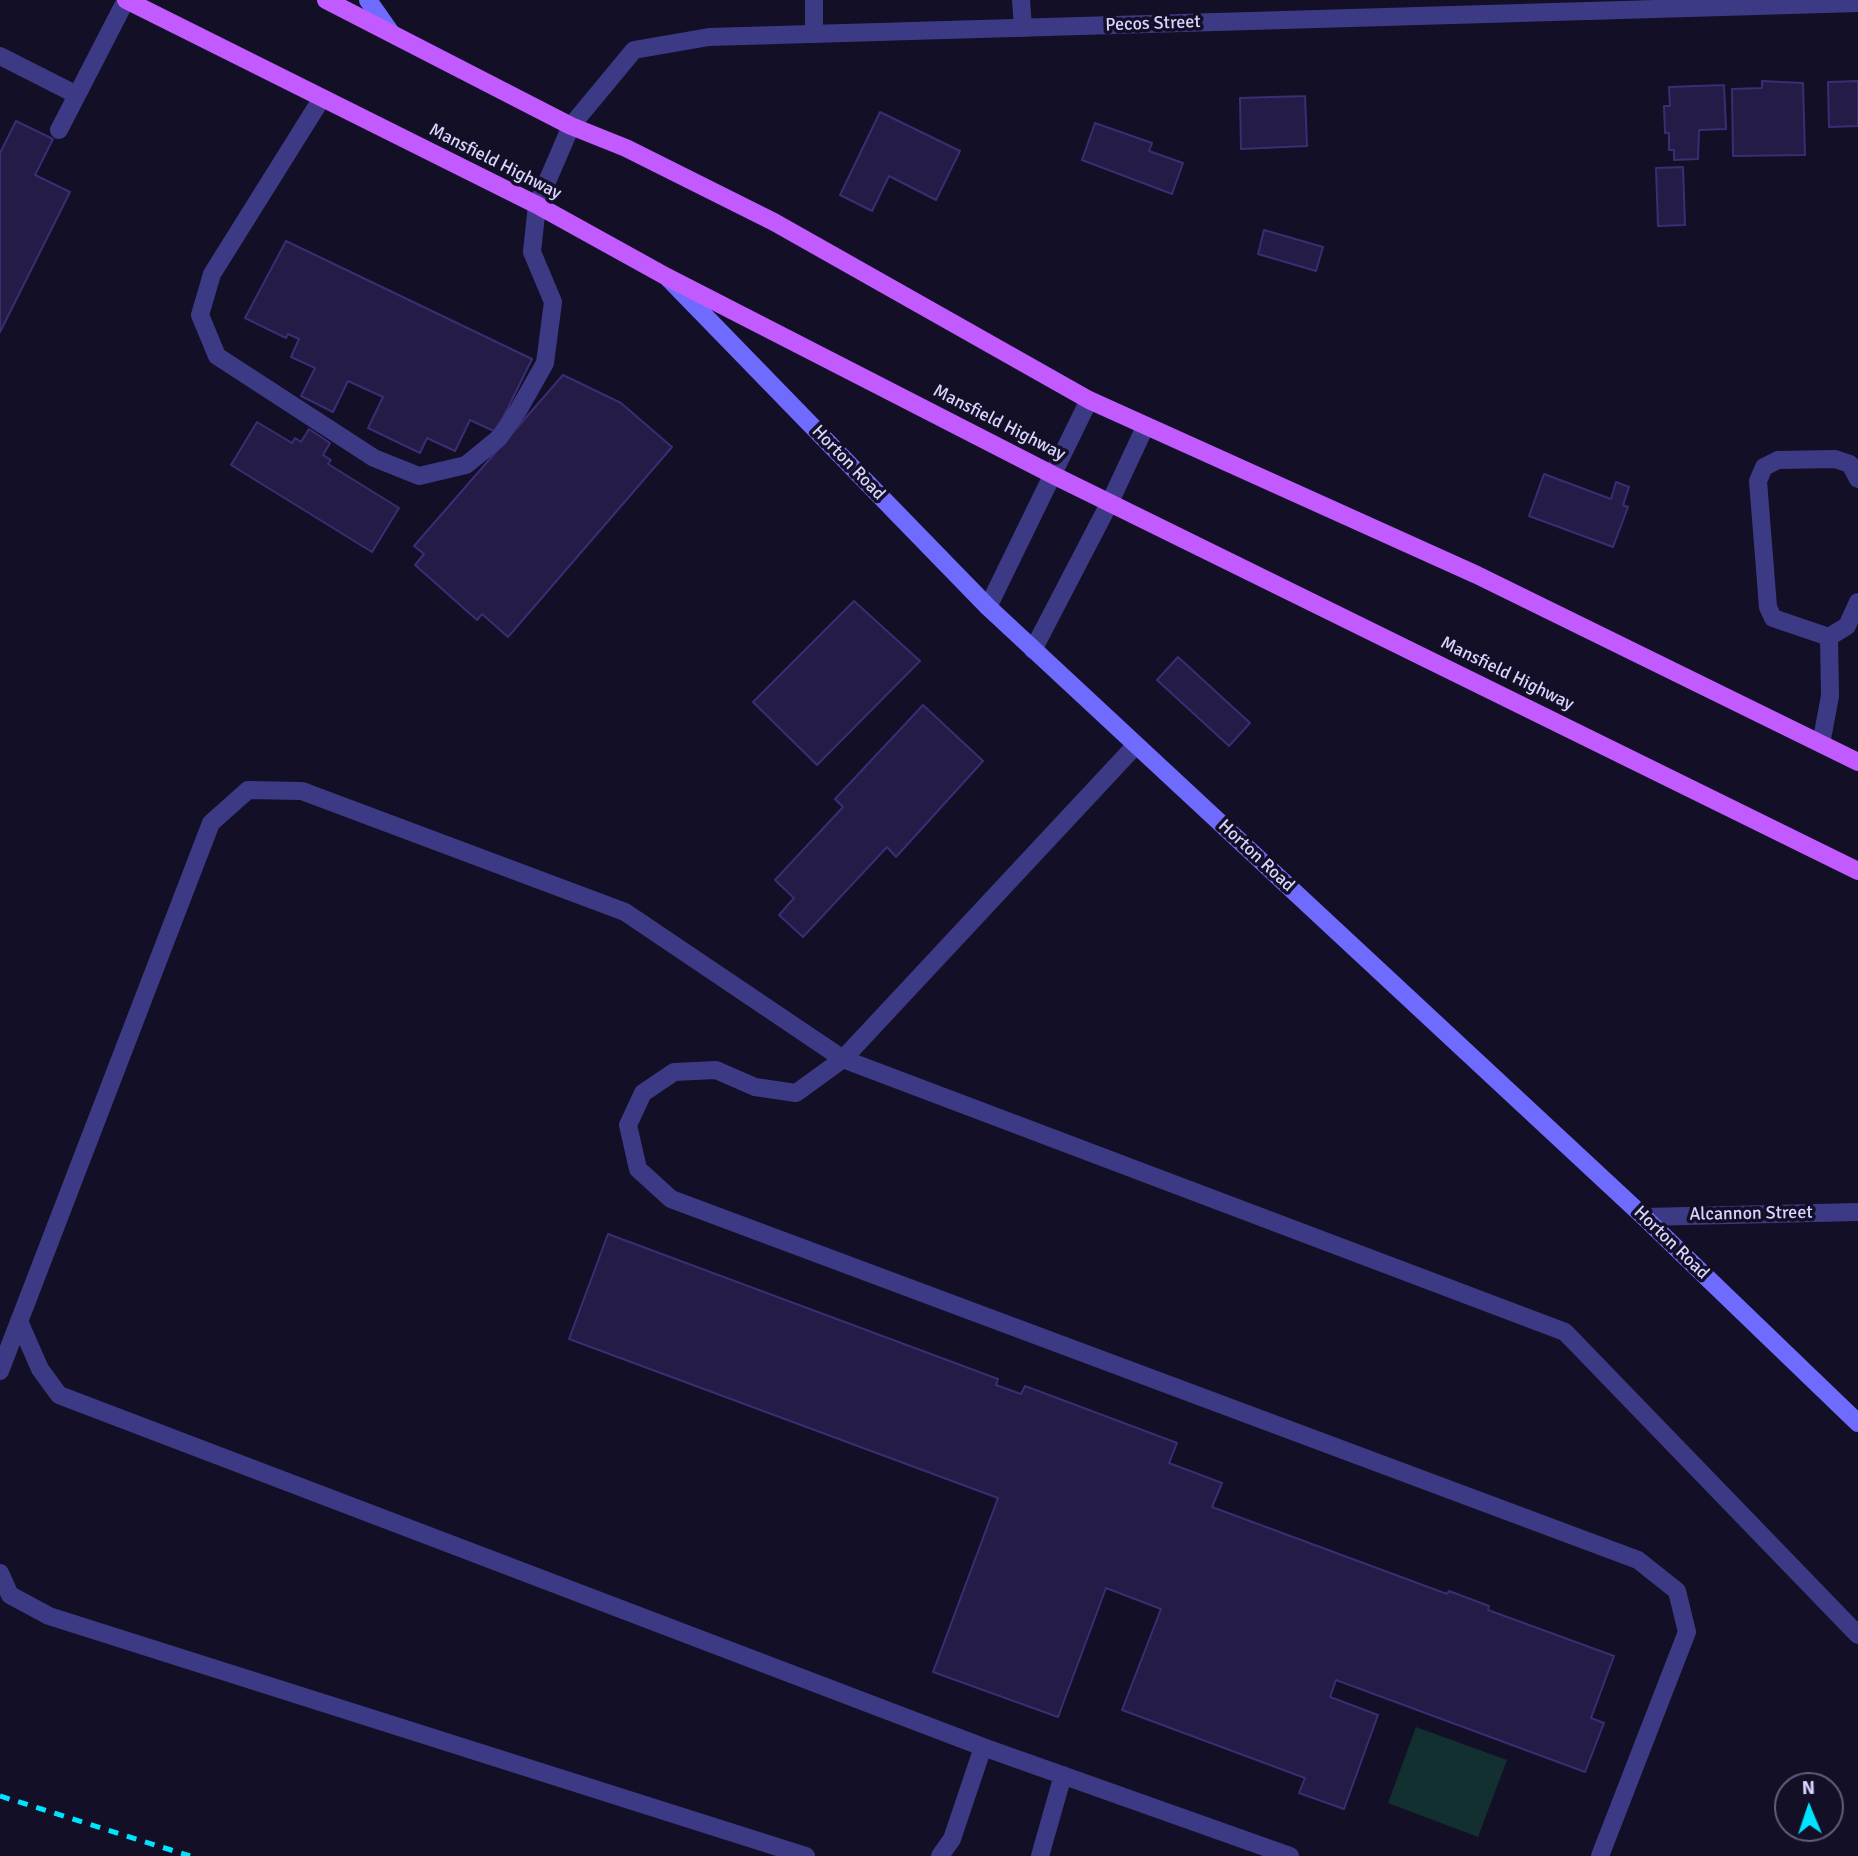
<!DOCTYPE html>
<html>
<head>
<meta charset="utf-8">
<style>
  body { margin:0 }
  #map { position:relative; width:1858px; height:1856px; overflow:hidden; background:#130f26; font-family:Signika,sans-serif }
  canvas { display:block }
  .north { position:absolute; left:1774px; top:1772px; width:70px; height:70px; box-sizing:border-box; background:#130f26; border:2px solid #625e7d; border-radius:50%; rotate:358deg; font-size:19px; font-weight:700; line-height:28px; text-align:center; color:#d9d4ff }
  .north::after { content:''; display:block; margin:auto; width:24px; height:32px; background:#00e5ff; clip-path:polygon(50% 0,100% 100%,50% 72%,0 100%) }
</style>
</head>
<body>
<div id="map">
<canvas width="1858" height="1856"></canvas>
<div class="north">N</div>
</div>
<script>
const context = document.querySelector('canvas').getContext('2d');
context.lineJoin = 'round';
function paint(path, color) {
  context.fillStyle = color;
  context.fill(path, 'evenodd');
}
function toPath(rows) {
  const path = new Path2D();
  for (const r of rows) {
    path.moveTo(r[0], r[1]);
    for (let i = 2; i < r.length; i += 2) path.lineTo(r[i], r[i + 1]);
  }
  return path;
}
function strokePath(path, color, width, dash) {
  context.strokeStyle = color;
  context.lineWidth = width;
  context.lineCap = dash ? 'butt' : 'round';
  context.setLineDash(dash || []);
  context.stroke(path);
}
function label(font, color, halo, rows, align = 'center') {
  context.font = font + ' Signika,sans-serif';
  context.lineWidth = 7;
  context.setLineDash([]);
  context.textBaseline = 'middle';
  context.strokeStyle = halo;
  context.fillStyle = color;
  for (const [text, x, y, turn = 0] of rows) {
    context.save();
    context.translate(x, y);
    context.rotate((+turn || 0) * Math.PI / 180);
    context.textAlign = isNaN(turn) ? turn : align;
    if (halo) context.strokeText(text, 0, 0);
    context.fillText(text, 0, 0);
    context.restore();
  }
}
paint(toPath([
  [1416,1727,1507,1760,1478,1837,1388,1803]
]), '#12302f');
const building = toPath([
  [1762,81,1803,83,1805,155,1733,156,1732,89,1762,88,1762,81],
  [1858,81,1858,126,1829,127,1828,82,1858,81],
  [1724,85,1726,129,1699,130,1698,159,1674,160,1674,150,1669,150,1669,133,1665,133,1664,106,1670,106,1669,87,1724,85],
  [1305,96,1307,146,1241,149,1240,98,1305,96],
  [880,112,960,151,936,200,889,176,872,211,840,195,880,112],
  [16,121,53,139,35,175,70,192,0,332,0,153,16,121],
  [1095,123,1152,143,1149,151,1183,163,1172,194,1082,160,1095,123],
  [1683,167,1685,225,1658,226,1656,168,1683,167],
  [1264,230,1323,247,1316,271,1258,254,1264,230],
  [286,241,532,359,496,432,470,420,455,451,427,438,420,453,368,428,383,397,348,381,333,412,301,396,315,368,291,357,299,339,288,334,286,338,245,318,286,241],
  [563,375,621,403,672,447,508,637,482,614,477,620,415,565,424,554,414,546,563,375],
  [257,422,292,443,295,438,301,442,309,429,330,443,323,455,331,460,328,464,399,508,372,552,231,465,257,422],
  [1544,474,1611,499,1616,482,1629,487,1623,505,1628,507,1613,547,1529,516,1544,474],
  [854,601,920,661,817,765,753,702,854,601],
  [1178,657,1250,723,1229,746,1157,680,1178,657],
  [923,705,983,761,896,857,887,847,803,937,779,915,794,898,775,880,843,807,835,799,923,705],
  [608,1234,998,1379,996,1385,1021,1394,1025,1386,1177,1443,1169,1463,1222,1483,1212,1507,1447,1594,1449,1591,1489,1606,1488,1610,1614,1656,1591,1718,1604,1723,1585,1772,1336,1680,1330,1697,1378,1715,1344,1809,1299,1793,1305,1778,1122,1710,1161,1609,1106,1588,1058,1717,933,1672,998,1498,569,1339,608,1234]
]);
paint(building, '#241b47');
strokePath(building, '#3b2d73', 2);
strokePath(toPath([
  [1021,0,1023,28],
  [814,34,814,0],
  [0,56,77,95],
  [322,98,212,274,200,315,217,356,374,458,419,476,466,465,499,438,519,409,545,363,553,302,532,252,537,205],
  [59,130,126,0],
  [1858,479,1850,464,1835,459,1778,460,1764,467,1758,481,1768,607,1773,618,1829,637,1847,626,1858,602],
  [1821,744,1830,696,1829,637],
  [1136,745,843,1059,1565,1332,1858,1635],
  [19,1321,40,1369,59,1395,983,1747,1290,1856],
  [0,1371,211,823,248,790,302,791,625,912,843,1059,796,1093,755,1087,716,1070,674,1072,643,1093,628,1125,638,1169,671,1199,1638,1560,1677,1591,1687,1632,1600,1856],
  [0,1573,10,1595,49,1616,806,1856],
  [940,1856,952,1839,983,1747],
  [1040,1856,1063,1775]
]), '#3d3a85', 18);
strokePath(toPath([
  [537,205,571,126,634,50,709,37,1858,3],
  [988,607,1089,400],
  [1033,650,1110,502,1145,427],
  [1644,1217,1858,1212]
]), '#3d3a85', 18);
strokePath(toPath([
  [368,0,391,33],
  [669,279,988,607,1644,1217,1858,1423]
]), '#6f6bff', 18);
strokePath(toPath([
  [126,0,537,205,667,277,1055,476,1858,871],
  [326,0,571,126,626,148,774,222,1089,400,1477,575,1858,762]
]), '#c25bff', 18);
strokePath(toPath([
  [0,1796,190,1856]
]), '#00e5ff', 5, [10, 9]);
label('18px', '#d9d4ff', '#130f26', [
  ["Pecos Street",1153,24,-2],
  ["Mansfield Highway",495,162,27],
  ["Mansfield Highway",999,423,27],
  ["Horton Road",848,463,46],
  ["Mansfield Highway",1507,674,26],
  ["Horton Road",1256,856,43],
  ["Alcannon Street",1751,1214,-1],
  ["Horton Road",1671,1243,44]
]);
</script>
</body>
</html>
